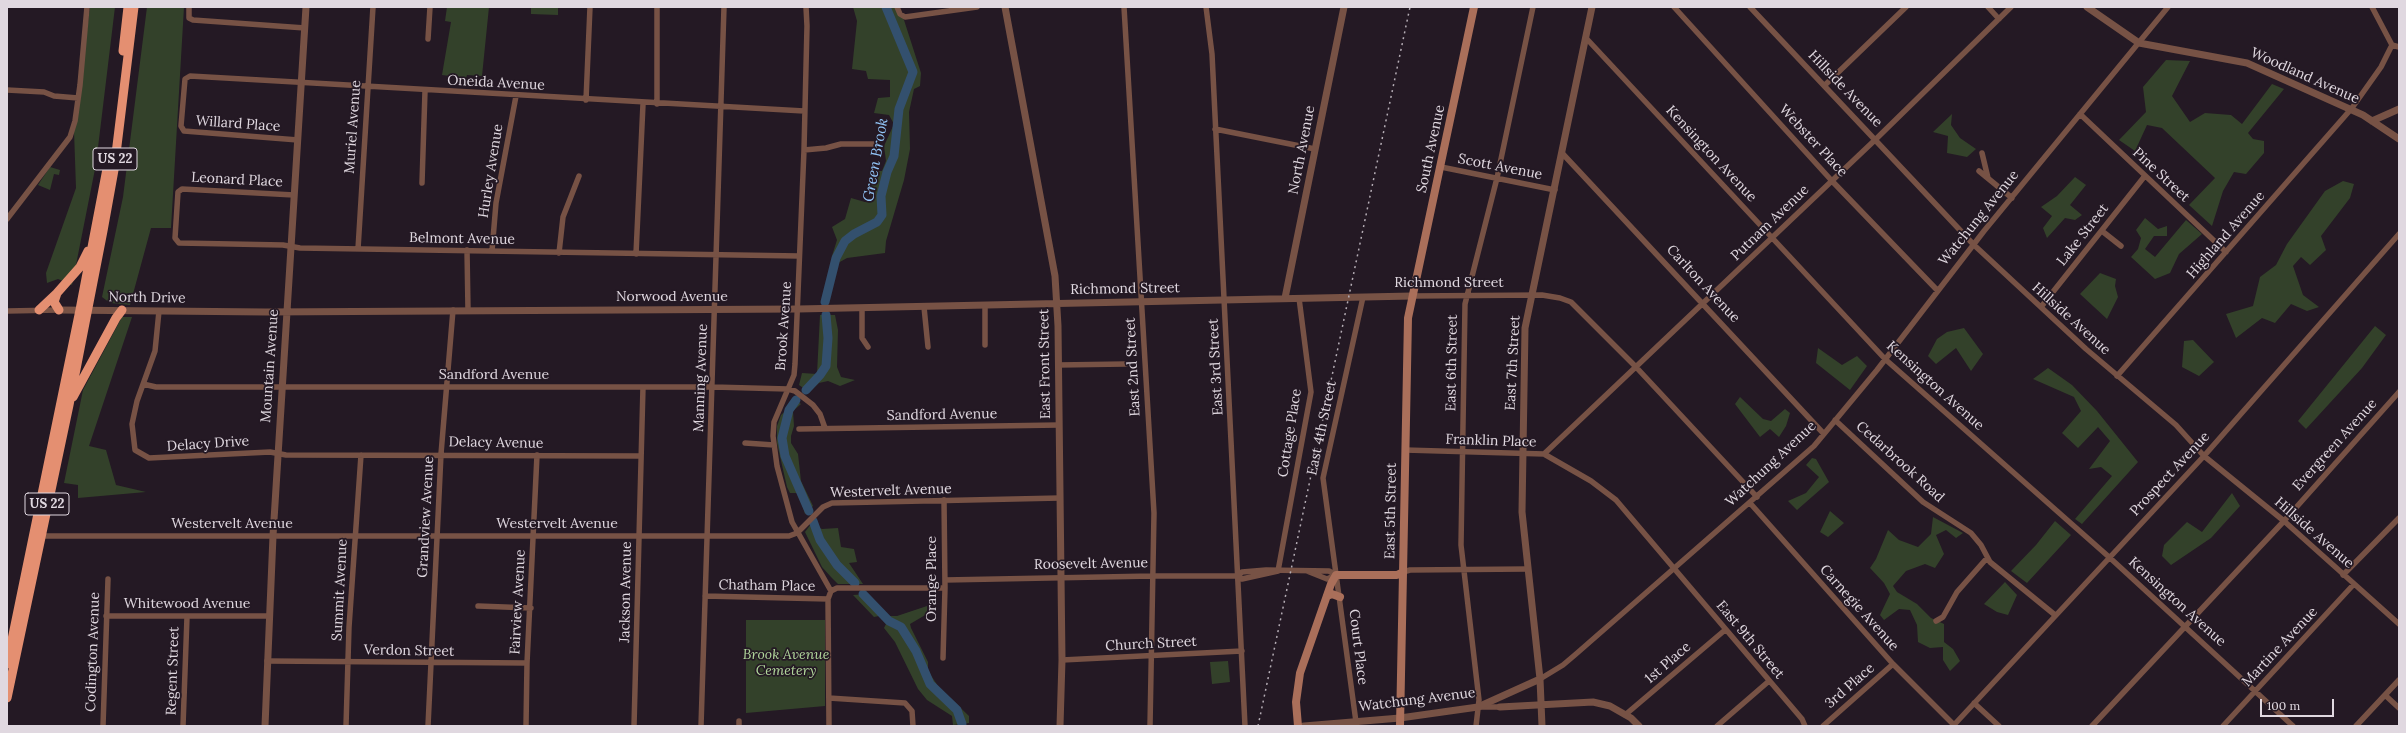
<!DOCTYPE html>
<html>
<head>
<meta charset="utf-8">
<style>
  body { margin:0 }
  #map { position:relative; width:2406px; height:733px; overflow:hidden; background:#241924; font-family:Lora,serif }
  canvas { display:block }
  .frame { position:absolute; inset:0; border:8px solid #e0d8e0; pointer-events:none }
  .scale { position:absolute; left:2260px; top:699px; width:74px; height:18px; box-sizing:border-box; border:2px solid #e0d8e0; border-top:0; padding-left:5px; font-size:12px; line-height:14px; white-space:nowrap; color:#e0d8e0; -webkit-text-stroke:3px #241924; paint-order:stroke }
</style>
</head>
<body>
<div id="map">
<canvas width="2406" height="733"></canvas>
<div class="frame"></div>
<div class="scale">100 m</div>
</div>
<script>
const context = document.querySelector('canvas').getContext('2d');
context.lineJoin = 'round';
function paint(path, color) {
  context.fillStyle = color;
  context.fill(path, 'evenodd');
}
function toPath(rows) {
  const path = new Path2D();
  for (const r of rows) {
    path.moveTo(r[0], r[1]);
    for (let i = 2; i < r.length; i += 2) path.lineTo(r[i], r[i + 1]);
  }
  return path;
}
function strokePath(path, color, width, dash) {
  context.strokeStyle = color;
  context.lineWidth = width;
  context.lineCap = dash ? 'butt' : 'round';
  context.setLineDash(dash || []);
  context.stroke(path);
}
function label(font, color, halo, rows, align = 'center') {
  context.font = font + ' Lora,serif';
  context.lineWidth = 3.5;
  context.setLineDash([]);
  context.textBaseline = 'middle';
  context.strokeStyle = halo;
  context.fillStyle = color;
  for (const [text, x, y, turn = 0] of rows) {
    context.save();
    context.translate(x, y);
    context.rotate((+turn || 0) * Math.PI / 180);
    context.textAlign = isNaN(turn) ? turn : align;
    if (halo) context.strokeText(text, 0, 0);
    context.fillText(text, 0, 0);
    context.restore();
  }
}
paint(toPath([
  [90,7,115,7,96,164,72,285,58,279,47,283,46,273,76,188,74,131],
  [147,7,184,7,171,228,151,228,130,305,121,304,110,303,102,297,123,197],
  [447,7,489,7,482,76,467,75,466,78,442,75,451,22,445,21],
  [531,7,558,7,558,15,531,14],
  [853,7,895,7,904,20,921,73,920,86,914,89,909,112,910,149,904,180,886,241,885,253,847,258,838,263,832,256,837,240,832,227,845,219,851,198,865,202,872,199,868,179,872,171,882,171,886,161,884,146,894,124,889,115,874,113,878,98,890,97,890,80,868,79,866,71,852,69,857,21],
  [2166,60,2190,61,2172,96,2190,122,2205,113,2231,115,2242,124,2272,84,2284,89,2248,133,2253,139,2264,141,2264,153,2246,174,2234,172,2223,191,2212,226,2189,205,2215,178,2162,128,2147,125,2135,151,2119,140,2146,112,2143,87],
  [1952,114,1951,125,1960,138,1976,149,1967,157,1947,153,1948,136,1933,132],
  [50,167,60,170,59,175,54,174,50,190,38,185],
  [2075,177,2086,185,2070,205,2082,215,2075,220,2065,218,2047,238,2043,228,2052,216,2041,207,2057,196],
  [2343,181,2354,184,2350,198,2321,236,2326,250,2310,265,2301,257,2293,266,2303,295,2319,307,2307,311,2291,304,2275,323,2262,318,2236,338,2226,314,2253,306,2260,277,2276,265,2287,244,2325,191],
  [2145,218,2158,229,2167,226,2167,236,2154,236,2145,249,2155,257,2186,220,2202,234,2179,254,2170,273,2155,279,2131,257,2138,249,2141,238,2136,230],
  [2100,273,2116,279,2115,286,2118,297,2107,319,2080,294],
  [820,315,835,315,838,330,837,367,841,377,855,380,840,386,828,381,819,383,809,392,799,385,802,373,817,374],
  [122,317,132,317,89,446,106,450,116,485,146,492,78,498,78,485,64,483,83,390],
  [2375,326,2386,335,2362,368,2306,429,2298,421],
  [1964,328,1983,354,1971,371,1956,348,1936,364,1928,356,1937,339,1947,332],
  [2193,340,2214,362,2199,376,2182,367,2184,341],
  [1818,348,1842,365,1857,356,1867,366,1850,390,1816,363],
  [2048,368,2072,385,2097,411,2138,462,2082,524,2075,519,2112,476,2101,467,2089,469,2110,441,2098,427,2078,448,2062,433,2081,411,2074,397,2033,379],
  [1740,397,1763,419,1771,421,1785,409,1790,413,1786,426,1779,437,1770,429,1760,437,1735,404],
  [797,401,801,404,793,411,794,426,791,436,791,443,798,454,801,481,813,506,805,514,799,493,790,493,787,487,777,443,777,426,781,415],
  [1812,458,1816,459,1829,482,1797,510,1788,501,1806,493,1819,477,1806,465],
  [2232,493,2240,506,2211,538,2171,565,2162,556,2164,545,2187,522,2202,532],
  [1830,511,1844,523,1828,537,1820,532],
  [1933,517,1963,533,1956,538,1946,530,1936,535,1944,554,1935,568,1925,564,1906,571,1893,586,1897,592,1917,604,1931,618,1944,624,1944,642,1953,649,1960,661,1950,671,1943,660,1943,647,1930,648,1918,642,1917,625,1910,610,1899,609,1884,620,1880,615,1890,594,1884,583,1870,568,1876,559,1888,530,1899,540,1918,547,1931,534],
  [2055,521,2071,535,2027,583,2011,571,2036,545],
  [811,524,822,529,838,528,841,547,854,549,857,562,849,563,863,584,838,584,831,577,822,567,805,532],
  [2005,582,2017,595,2008,615,1997,612,1984,604],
  [868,594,889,616,897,616,927,606,927,614,910,624,911,628,928,662,928,671,938,686,969,716,969,723,953,725,952,716,927,700,918,689,895,642,884,628,886,624,879,616,874,617,853,595],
  [746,620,825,620,825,706,746,713],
  [1228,661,1230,682,1212,684,1210,662]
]), '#33412a');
strokePath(toPath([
  [825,302,836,258,845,241,854,234,877,222,882,215,881,196,887,172,894,156,899,109,913,72,886,7],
  [806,390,820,375,826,366,828,338,826,315],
  [796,400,789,410,782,438,785,456,809,511],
  [813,521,820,540,837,565,855,583],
  [863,594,889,621,901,627,916,651,930,684,957,710,962,724]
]), '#33506e', 9);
strokePath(toPath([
  [189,7,189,18,193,20,305,28],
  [657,7,657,104],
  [806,7,807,26,804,150,795,364,794,375,774,422,773,436,777,466,792,522,831,591],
  [897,7,900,14,905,17,977,7],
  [1124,7,1154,513,1150,726],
  [1206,7,1212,54,1245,726],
  [1674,7,1832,181,1937,290],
  [1750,7,1974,245,2086,349,2176,425,2204,456,2284,521,2399,624],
  [1988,7,1999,19],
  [2372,7,2392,45],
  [1586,38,1885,359,2109,557,2293,726],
  [428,39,430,7],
  [2392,45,2399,47],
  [1825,85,1906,7],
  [7,90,44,92,54,96,78,98],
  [586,100,590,7],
  [2080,114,2226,252],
  [1215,129,1315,149],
  [298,140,184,131,181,126,185,79,190,76,804,111],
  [804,150,826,148,841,144,874,144],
  [1562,153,1824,434],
  [1982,153,1988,178],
  [1441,167,1555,190],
  [1979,171,2012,198],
  [422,183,425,91],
  [294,195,182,189,178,192,175,238,179,243,283,245,300,248,799,256],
  [7,219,70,137,75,121,80,85,87,7],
  [2102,231,2121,246],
  [358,249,373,7],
  [467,250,468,310],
  [492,251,496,203,516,96],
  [559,253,563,217,579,176],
  [636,254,643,104],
  [1412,296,1542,295,1560,298,1571,302,1636,367,1757,497],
  [985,306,985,345],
  [924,307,928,347],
  [2041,307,2144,177],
  [862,308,862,338,868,347],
  [7,311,59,310],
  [159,311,155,351,137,401,132,424,135,450,149,458,270,452,286,455,641,456],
  [1058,365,1126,364],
  [2117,376,2352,108,2381,67,2392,45],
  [143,384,156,387,713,387,788,389,795,391,813,405,820,414,825,428],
  [1835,420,1923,502,1971,533,1981,545,1990,562,2055,615],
  [799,429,1059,425],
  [745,443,774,445],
  [1405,450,1544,454,1591,481,1616,500,1627,513,1802,719,1805,726],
  [1544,454,1876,139,2011,7],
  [1750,503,1893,664,1954,725],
  [40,536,789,536,797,533,823,507,832,503,1060,498],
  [1278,571,1311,392,1299,298],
  [1307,571,1327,579,1336,575],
  [1403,572,1410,570,1528,569],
  [2343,575,2399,518],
  [1238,576,1242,572,1266,570,1329,571,1336,575],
  [945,580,1153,576,1238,576,1242,579,1278,571],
  [831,591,837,588,945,588],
  [705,596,828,599],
  [478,606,531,608],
  [106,616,268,616],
  [1936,621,1943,617,1957,592,1987,558],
  [943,658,945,588,944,500],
  [1062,660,1242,651],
  [267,661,527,663],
  [1540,679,1563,665,1576,654,1814,446,1877,370,1984,231,2168,7],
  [2385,695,2399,708],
  [829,698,905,703,912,711,913,726],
  [1974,703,1999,726],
  [1478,707,1500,707],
  [1625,715,1725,630],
  [739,721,739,726],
  [1356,722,1323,478,1363,297],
  [103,726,108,579],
  [183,726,187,617],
  [346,726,349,627,361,455],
  [428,726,441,454,453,310],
  [526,726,527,663,537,455],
  [634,726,643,387],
  [701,726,724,7],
  [829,726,828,599,831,591],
  [1476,726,1479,700,1461,545,1465,304,1497,178,1533,7],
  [1717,726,1769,681],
  [1823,726,1893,664],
  [1953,726,2204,456,2399,234],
  [2092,726,2284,521,2399,392],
  [2223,726,2354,584],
  [2356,726,2399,680]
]), '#775245', 5.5);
strokePath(toPath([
  [1005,7,1055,276,1058,326,1062,660,1060,726],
  [2087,7,2139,43,2247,63,2363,115,2399,139],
  [2372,121,2399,109],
  [1285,298,1344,7],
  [59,310,266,312,798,309,1412,296],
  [1500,707,1593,702,1610,706,1631,718,1639,726],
  [265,726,273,536,306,7],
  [1304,726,1400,718,1478,707,1540,679],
  [1542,726,1540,679,1522,512,1525,328,1592,7]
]), '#775245', 7);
strokePath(toPath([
  [1327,596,1332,594,1340,597],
  [1298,726,1296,702,1300,673,1331,584,1336,575,1397,575,1403,572],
  [1400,726,1408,318,1474,7]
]), '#aa6f5a', 8);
strokePath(toPath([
  [123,51,128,7],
  [39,310,56,294],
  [59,310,54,302,57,293,80,267,88,251],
  [73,397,116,318,122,310],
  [7,664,80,310,110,153],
  [7,698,69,405,103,231,114,170,134,7]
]), '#e48f71', 9);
strokePath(toPath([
  [1258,726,1410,7]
]), '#b5adb5', 1.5, [2, 4]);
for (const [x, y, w] of [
  [115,159,44],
  [47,504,44]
]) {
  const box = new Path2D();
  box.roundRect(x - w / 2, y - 11, w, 22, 3);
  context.fillStyle = '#241924';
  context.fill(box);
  strokePath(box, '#e0d8e0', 1);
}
label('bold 13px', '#e0d8e0', null, [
  ["US 22",115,159],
  ["US 22",47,504]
]);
label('14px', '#e0d8e0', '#241924', [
  ["Woodland Avenue",2305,76,24],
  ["Oneida Avenue",496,83,3],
  ["Hillside Avenue",1845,89,46],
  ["Willard Place",238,124,4],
  ["Muriel Avenue",353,127,-86],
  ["Webster Place",1813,141,47],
  ["South Avenue",1431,149,-78],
  ["North Avenue",1302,150,-79],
  ["Kensington Avenue",1711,154,47],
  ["Scott Avenue",1500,167,11],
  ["Hurley Avenue",491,171,-81],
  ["Pine Street",2161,175,43],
  ["Leonard Place",237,180,3],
  ["Watchung Avenue",1979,218,-51],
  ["Putnam Avenue",1770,223,-44],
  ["Lake Street",2083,235,-52],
  ["Highland Avenue",2226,235,-49],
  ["Belmont Avenue",462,239,1],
  ["Richmond Street",1449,283],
  ["Carlton Avenue",1703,284,47],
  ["Richmond Street",1125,289,-1],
  ["Norwood Avenue",672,297],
  ["North Drive",147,298,1],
  ["Hillside Avenue",2071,319,42],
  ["Brook Avenue",784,326,-86],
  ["East 6th Street",1452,363,-89],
  ["East 7th Street",1513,363,-87],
  ["East Front Street",1045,364,-91],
  ["Mountain Avenue",270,366,-86],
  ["East 2nd Street",1133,367,-93],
  ["East 3rd Street",1216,367,-93],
  ["Sandford Avenue",494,375],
  ["Manning Avenue",701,378,-88],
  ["Kensington Avenue",1935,386,42],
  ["Sandford Avenue",942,415,-1],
  ["East 4th Street",1322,428,-78],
  ["Cottage Place",1290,433,-81],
  ["Franklin Place",1491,441,2],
  ["Delacy Avenue",496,443,1],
  ["Delacy Drive",208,444,-4],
  ["Evergreen Avenue",2335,445,-48],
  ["Cedarbrook Road",1900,462,42],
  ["Watchung Avenue",1771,464,-43],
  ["Prospect Avenue",2170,474,-47],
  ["Westervelt Avenue",891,491,-2],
  ["East 5th Street",1391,511,-89],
  ["Grandview Avenue",426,517,-87],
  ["Westervelt Avenue",232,524],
  ["Westervelt Avenue",557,524],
  ["Hillside Avenue",2314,533,41],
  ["Roosevelt Avenue",1091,564,-1],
  ["Orange Place",932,579,-90],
  ["Chatham Place",767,586,1],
  ["Summit Avenue",340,590,-87],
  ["Jackson Avenue",626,592,-89],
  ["Fairview Avenue",518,602,-87],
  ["Kensington Avenue",2177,602,42],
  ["Whitewood Avenue",187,604],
  ["Carnegie Avenue",1859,608,48],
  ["East 9th Street",1750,640,50],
  ["Church Street",1151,644,-3],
  ["Court Place",1358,647,83],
  ["Martine Avenue",2280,647,-47],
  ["Verdon Street",409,651,1],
  ["Codington Avenue",93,652,-88],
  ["1st Place",1668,663,-41],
  ["Regent Street",173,671,-88],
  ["3rd Place",1850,686,-41],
  ["Watchung Avenue",1417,700,-7]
]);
label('italic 14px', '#b1d79b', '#241924', [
  ["Brook Avenue",786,655],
  ["Cemetery",786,671]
]);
label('italic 15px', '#93c6f9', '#241924', [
  ["Green Brook",876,160,-80]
]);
</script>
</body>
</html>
